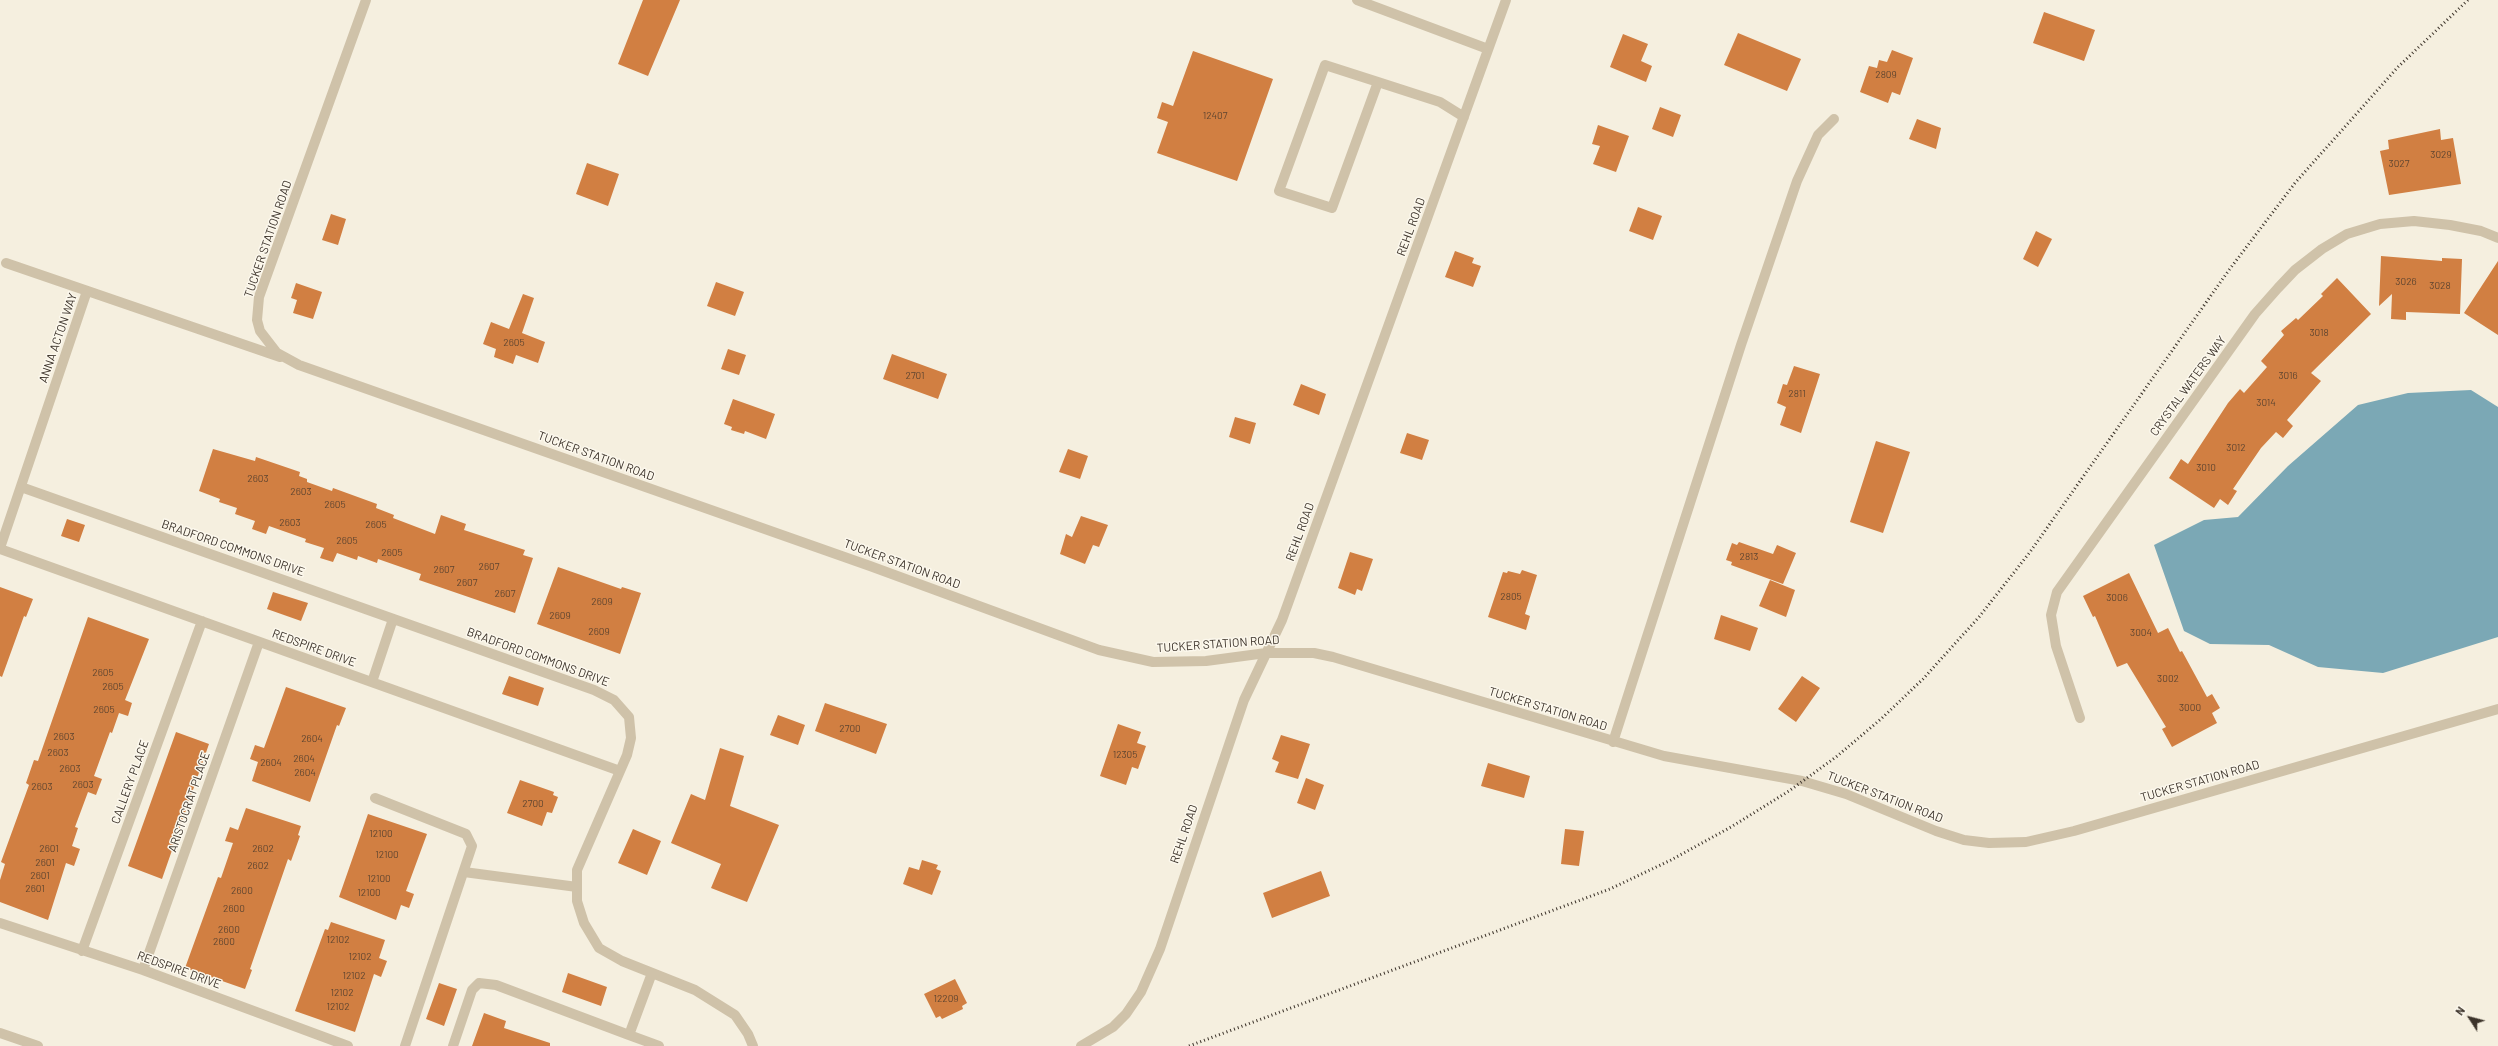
<!DOCTYPE html>
<html>
<head>
<meta charset="utf-8">
<style>
  body { margin:0 }
  #map { position:relative; width:2498px; height:1046px; overflow:hidden; background:#f5efdf; font-family:Barlow,sans-serif }
  canvas { display:block }
  .north { position:absolute; left:2450px; top:998px; width:40px; height:40px; -webkit-text-stroke:3px #fcf8ed; paint-order:stroke; rotate:306deg; font-size:11px; font-weight:700; line-height:16px; text-align:center; color:#3c332a }
  .north::after { content:''; display:block; margin:auto; width:14px; height:18px; background:#3c332a; clip-path:polygon(50% 0,100% 100%,50% 72%,0 100%) }
</style>
</head>
<body>
<div id="map">
<canvas width="2498" height="1046"></canvas>
<div class="north">N</div>
</div>
<script>
const context = document.querySelector('canvas').getContext('2d');
context.lineJoin = 'round';
function paint(path, color) {
  context.fillStyle = color;
  context.fill(path, 'evenodd');
}
function toPath(rows) {
  const path = new Path2D();
  for (const r of rows) {
    path.moveTo(r[0], r[1]);
    for (let i = 2; i < r.length; i += 2) path.lineTo(r[i], r[i + 1]);
  }
  return path;
}
function strokePath(path, color, width, dash) {
  context.strokeStyle = color;
  context.lineWidth = width;
  context.lineCap = dash ? 'butt' : 'round';
  context.setLineDash(dash || []);
  context.stroke(path);
}
function label(font, color, halo, rows, align = 'center') {
  context.font = font + ' Barlow,sans-serif';
  context.lineWidth = 3;
  context.setLineDash([]);
  context.textBaseline = 'middle';
  context.strokeStyle = halo;
  context.fillStyle = color;
  for (const [text, x, y, turn = 0] of rows) {
    context.save();
    context.translate(x, y);
    context.rotate((+turn || 0) * Math.PI / 180);
    context.textAlign = isNaN(turn) ? turn : align;
    if (halo) context.strokeText(text, 0, 0);
    context.fillText(text, 0, 0);
    context.restore();
  }
}
paint(toPath([
  [2471,390,2498,407,2498,637,2383,673,2318,667,2269,645,2210,644,2184,631,2154,545,2204,520,2238,517,2288,466,2358,405,2408,393]
]), '#7ba8b5');
paint(toPath([
  [643,0,680,0,648,76,618,64],
  [2044,12,2095,30,2084,61,2033,43],
  [1738,33,1801,59,1787,91,1724,65],
  [1623,34,1648,44,1641,61,1652,66,1646,82,1610,67],
  [1892,50,1913,58,1900,95,1892,92,1888,103,1860,92,1869,66,1877,68,1879,60,1887,62],
  [1193,51,1273,79,1237,181,1157,153,1168,122,1157,118,1162,102,1173,106],
  [1660,107,1681,115,1673,137,1652,129],
  [1917,119,1941,128,1936,149,1909,139],
  [1598,125,1629,136,1616,172,1593,164,1600,146,1592,144],
  [2440,129,2441,140,2453,138,2461,184,2389,195,2380,151,2389,149,2388,140],
  [587,163,619,174,608,206,576,194],
  [1638,207,1662,216,1653,240,1629,231],
  [331,214,346,219,338,245,322,240],
  [2036,231,2052,239,2038,267,2023,259],
  [1455,251,1474,258,1472,263,1481,266,1473,287,1445,277],
  [2381,256,2442,261,2442,258,2462,259,2460,314,2406,312,2406,320,2391,319,2392,294,2379,306],
  [2498,261,2498,335,2464,313],
  [2337,278,2371,314,2311,373,2321,381,2287,420,2293,426,2283,438,2276,432,2261,448,2233,489,2237,491,2228,505,2220,499,2214,508,2169,478,2181,459,2188,464,2228,403,2240,389,2244,393,2267,367,2261,361,2284,335,2281,331,2296,318,2298,320,2323,296,2321,294],
  [716,282,744,292,735,316,707,306],
  [296,283,322,292,313,319,293,313,297,300,291,298],
  [523,294,534,298,522,333,545,342,538,363,516,355,513,364,494,357,496,349,483,344,491,322,509,329],
  [728,349,746,355,739,375,721,369],
  [892,354,947,374,938,399,883,379],
  [1794,366,1820,374,1801,433,1780,425,1786,407,1777,403,1783,384,1787,385],
  [1301,384,1326,394,1319,415,1293,405],
  [733,399,775,414,766,439,745,431,744,434,731,430,732,427,724,424],
  [1235,417,1256,423,1250,444,1229,437],
  [1407,433,1429,440,1422,460,1400,453],
  [1876,441,1910,452,1883,533,1850,522],
  [213,449,255,461,256,457,300,472,299,476,307,479,307,482,332,491,333,488,377,504,376,508,394,515,393,518,435,534,441,515,466,524,464,530,525,550,523,555,533,558,515,613,419,580,421,574,378,559,377,563,358,556,357,560,337,553,333,562,320,558,324,548,305,542,306,539,269,526,266,534,252,529,255,521,235,514,237,508,219,502,220,499,199,491],
  [1068,449,1088,456,1080,479,1059,472],
  [1081,516,1108,525,1099,547,1093,545,1085,564,1060,554,1066,534,1072,537],
  [67,519,85,525,79,542,61,536],
  [1739,542,1773,554,1777,545,1796,553,1783,584,1731,565,1732,562,1726,560,1732,543,1737,545],
  [1350,552,1373,559,1362,591,1357,589,1355,595,1338,588],
  [558,567,621,589,622,587,641,593,620,654,537,624],
  [1522,570,1537,575,1525,614,1530,616,1526,630,1488,617,1503,572,1507,573,1508,571,1520,574],
  [2129,573,2158,633,2168,628,2180,652,2182,651,2207,697,2212,694,2220,708,2212,713,2217,723,2172,747,2162,729,2166,727,2127,663,2117,667,2095,616,2093,617,2083,596],
  [1770,580,1795,590,1786,617,1759,606],
  [0,587,33,599,26,617,24,616,2,677,0,676],
  [273,592,308,603,301,621,267,609],
  [1721,615,1758,628,1750,651,1714,639],
  [88,617,149,639,125,700,132,703,128,716,119,713,112,733,110,732,94,776,102,779,96,795,88,792,75,827,78,828,72,846,80,849,74,866,66,863,48,920,0,902,0,880,5,864,1,862,29,785,26,783,34,760,38,761],
  [509,676,544,688,538,706,502,694],
  [1802,676,1820,688,1796,722,1778,709],
  [286,687,346,708,339,726,337,725,310,802,252,781,258,762,250,759,255,745,264,748],
  [825,703,887,724,876,754,815,731],
  [778,715,805,725,798,745,770,735],
  [1118,724,1141,732,1137,743,1146,746,1138,769,1132,767,1126,785,1100,776],
  [176,732,209,744,162,879,128,866],
  [1281,735,1310,744,1298,779,1275,772,1279,762,1272,759],
  [720,748,744,756,730,806,779,825,747,902,711,888,721,864,671,843,691,794,705,800],
  [1488,763,1530,776,1524,798,1481,786],
  [1306,778,1324,785,1315,810,1297,803],
  [520,780,554,792,553,795,558,797,552,813,547,812,542,826,507,813],
  [246,808,301,826,298,835,300,836,291,861,288,859,250,969,252,970,245,989,185,968,218,877,221,878,233,843,225,841,230,827,238,830],
  [368,814,427,834,406,891,414,894,409,908,401,905,396,920,339,897],
  [633,829,661,841,647,875,618,863],
  [1565,829,1584,831,1579,866,1561,864],
  [922,860,938,865,936,869,941,871,932,895,903,884,909,867,919,870],
  [1321,871,1330,896,1272,918,1263,893],
  [331,922,385,940,379,958,387,961,381,977,374,974,355,1032,295,1011,325,929,328,930],
  [568,973,607,987,601,1006,562,992],
  [955,979,967,1003,962,1006,963,1009,942,1019,940,1016,936,1018,924,994],
  [439,983,457,989,444,1026,426,1019],
  [484,1013,506,1021,504,1028,550,1043,550,1046,472,1046]
]), '#d17f42');
strokePath(toPath([
  [366,0,259,297,257,320,260,331,277,353,299,365,870,566,1099,650,1153,662,1206,661,1266,653,1314,653,1333,657,1664,756,1802,781,1846,794,1936,831,1964,840,1989,843,2026,842,2074,831,2498,709],
  [1357,0,1488,49],
  [1378,82,1332,208,1279,191,1325,65,1378,82,1440,102,1464,117],
  [6,263,280,357],
  [21,487,594,690,614,700,629,717,631,738,627,755,577,870,577,901,584,923,599,948,622,961,695,990,735,1015,748,1034,753,1046],
  [0,548,87,291],
  [0,549,620,771],
  [372,682,393,619],
  [2080,718,2056,646,2051,615,2057,592,2255,314,2278,288,2295,270,2322,249,2347,234,2380,224,2414,221,2450,225,2481,231,2498,238],
  [1613,742,1741,345,1797,181,1818,135,1834,119],
  [375,798,466,834,472,846,405,1046],
  [464,872,577,887],
  [0,923,143,970,348,1046],
  [82,951,202,621],
  [143,970,259,642],
  [652,973,629,1035,659,1046],
  [0,1033,38,1046],
  [453,1046,472,990,479,983,496,985,629,1035],
  [1081,1046,1113,1027,1126,1014,1141,992,1160,949,1244,700,1282,620,1506,0]
]), '#cfc2a9', 10);
strokePath(toPath([
  [1189,1046,1610,889,1671,860,1731,827,1789,791,1836,757,1881,719,1923,679,1979,617,2030,552,2229,270,2295,183,2398,67,2468,0]
]), '#3c332a', 3, [1, 3]);
label('10px', '#614630', null, [
  ["2809",1886,75],
  ["12407",1215,116],
  ["3029",2441,155],
  ["3027",2399,164],
  ["3026",2406,282],
  ["3028",2440,286],
  ["3018",2319,333],
  ["2605",514,343],
  ["2701",915,376],
  ["3016",2288,376],
  ["2811",1797,394],
  ["3014",2266,403],
  ["3012",2236,448],
  ["3010",2206,468],
  ["2603",258,479],
  ["2603",301,492],
  ["2605",335,505],
  ["2603",290,523],
  ["2605",376,525],
  ["2605",347,541],
  ["2605",392,553],
  ["2813",1749,557],
  ["2607",489,567],
  ["2607",444,570],
  ["2607",467,583],
  ["2607",505,594],
  ["2805",1511,597],
  ["3006",2117,598],
  ["2609",602,602],
  ["2609",560,616],
  ["2609",599,632],
  ["3004",2141,633],
  ["2605",103,673],
  ["3002",2168,679],
  ["2605",113,687],
  ["3000",2190,708],
  ["2605",104,710],
  ["2700",850,729],
  ["2603",64,737],
  ["2604",312,739],
  ["2603",58,753],
  ["12305",1125,755],
  ["2604",304,759],
  ["2604",271,763],
  ["2603",70,769],
  ["2604",305,773],
  ["2603",83,785],
  ["2603",42,787],
  ["2700",533,804],
  ["12100",381,834],
  ["2601",49,849],
  ["2602",263,849],
  ["12100",387,855],
  ["2601",45,863],
  ["2602",258,866],
  ["2601",40,876],
  ["12100",379,879],
  ["2601",35,889],
  ["2600",242,891],
  ["12100",369,893],
  ["2600",234,909],
  ["2600",229,930],
  ["12102",338,940],
  ["2600",224,942],
  ["12102",360,957],
  ["12102",354,976],
  ["12102",342,993],
  ["12209",946,999],
  ["12102",338,1007]
]);
label('12px', '#3c332a', '#fcf8ed', [
  ["REHL ROAD",1411,227,-70],
  ["TUCKER STATION ROAD",268,239,-71],
  ["ANNA ACTON WAY",58,338,-71],
  ["CRYSTAL WATERS WAY",2188,386,-54],
  ["TUCKER STATION ROAD",596,456,20],
  ["REHL ROAD",1300,532,-70],
  ["BRADFORD COMMONS DRIVE",233,548,19],
  ["TUCKER STATION ROAD",902,564,20],
  ["TUCKER STATION ROAD",1218,644,-4],
  ["REDSPIRE DRIVE",314,648,20],
  ["BRADFORD COMMONS DRIVE",538,657,20],
  ["TUCKER STATION ROAD",1548,709,17],
  ["TUCKER STATION ROAD",2200,781,-16],
  ["CALLERY PLACE",130,782,-70],
  ["TUCKER STATION ROAD",1885,797,21],
  ["ARISTOCRAT PLACE",189,802,-71],
  ["REHL ROAD",1184,834,-71],
  ["REDSPIRE DRIVE",179,970,20]
]);
</script>
</body>
</html>
